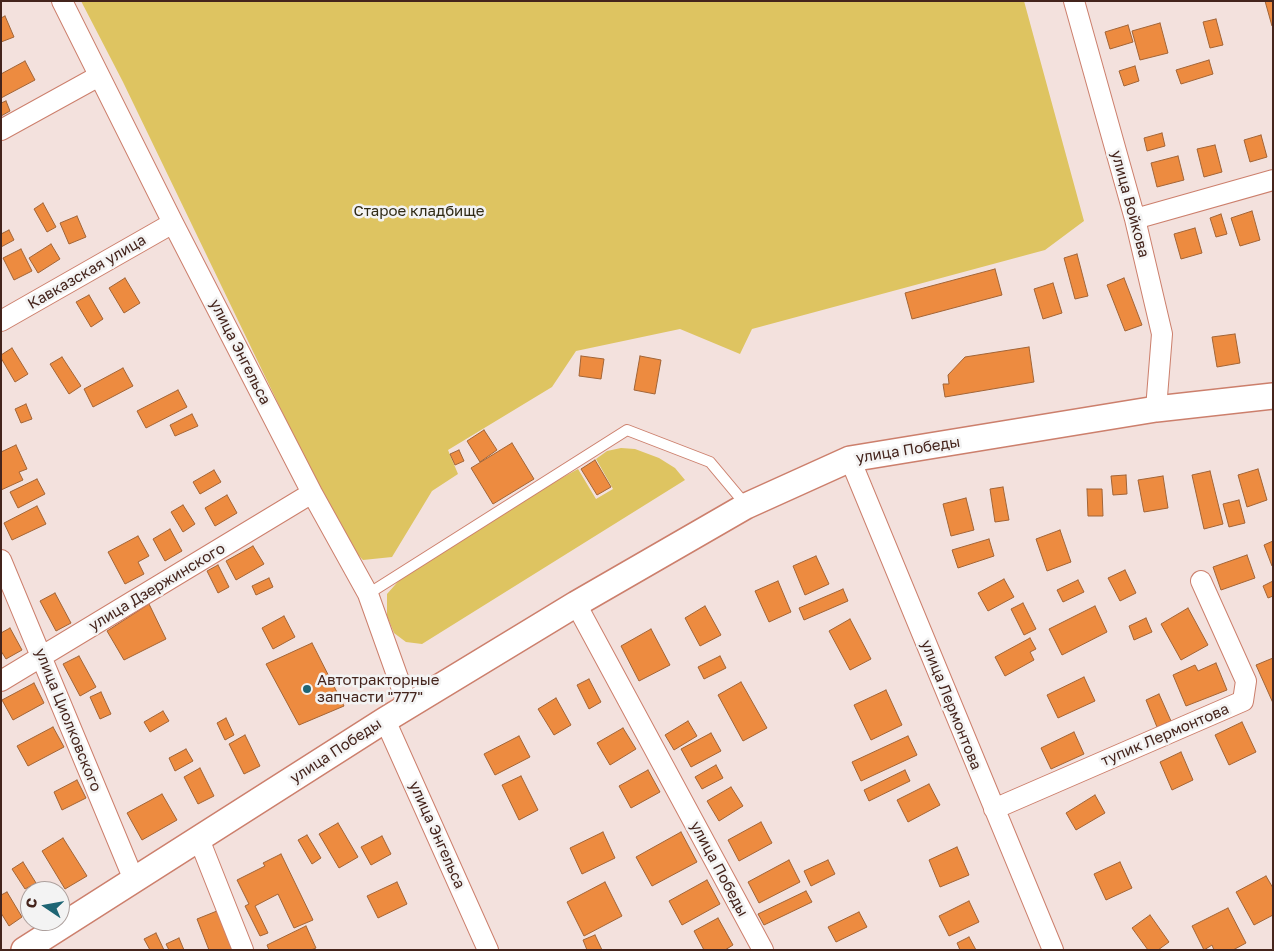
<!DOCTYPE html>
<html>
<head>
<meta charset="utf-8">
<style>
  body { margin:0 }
  #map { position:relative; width:1274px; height:951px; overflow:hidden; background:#f3e1dd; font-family:"Golos Text",sans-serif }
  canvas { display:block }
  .frame { position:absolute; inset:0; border:2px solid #44241c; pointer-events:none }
  .north { position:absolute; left:20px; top:881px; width:50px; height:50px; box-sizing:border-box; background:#f3f3f3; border:1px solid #ada09d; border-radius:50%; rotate:282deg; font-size:14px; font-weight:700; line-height:20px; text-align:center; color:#44241c }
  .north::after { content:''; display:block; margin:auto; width:18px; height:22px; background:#1e6574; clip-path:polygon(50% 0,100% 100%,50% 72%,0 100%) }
</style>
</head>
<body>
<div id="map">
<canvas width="1274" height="951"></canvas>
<div class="frame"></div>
<div class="north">С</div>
</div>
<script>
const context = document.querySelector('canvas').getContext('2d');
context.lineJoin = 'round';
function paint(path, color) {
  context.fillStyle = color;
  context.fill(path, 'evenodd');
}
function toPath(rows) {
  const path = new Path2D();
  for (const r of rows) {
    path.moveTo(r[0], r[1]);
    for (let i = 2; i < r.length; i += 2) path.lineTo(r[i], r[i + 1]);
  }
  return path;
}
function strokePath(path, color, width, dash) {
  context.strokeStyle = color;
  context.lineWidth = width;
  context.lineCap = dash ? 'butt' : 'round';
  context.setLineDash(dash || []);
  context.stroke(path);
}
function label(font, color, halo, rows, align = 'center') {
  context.font = font + ' "Golos Text",sans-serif';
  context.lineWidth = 5;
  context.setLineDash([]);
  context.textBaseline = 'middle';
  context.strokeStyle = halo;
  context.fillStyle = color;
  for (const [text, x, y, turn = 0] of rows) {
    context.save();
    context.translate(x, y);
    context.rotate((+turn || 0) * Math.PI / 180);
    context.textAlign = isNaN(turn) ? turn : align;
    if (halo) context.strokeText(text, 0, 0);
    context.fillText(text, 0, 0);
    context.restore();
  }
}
paint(toPath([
  [81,1,1024,1,1084,221,1045,250,752,329,740,354,680,329,576,351,552,387,448,450,458,474,432,491,392,557,363,560,345,542,123,82],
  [621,448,635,449,659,458,675,468,685,480,422,644,406,642,394,633,387,616,387,594,402,577,556,481,578,469,596,499,613,489,596,459,607,451]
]), '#dec461');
const building = toPath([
  [1265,1,1273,1,1273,26,1272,26,1265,1],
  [5,16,14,37,1,42,1,18,5,16],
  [1216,19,1223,45,1210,48,1203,22,1216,19],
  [1160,23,1168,53,1140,60,1132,31,1160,23],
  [1128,25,1133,42,1110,49,1105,32,1128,25],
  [1209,60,1213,74,1181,84,1176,70,1209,60],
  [25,61,35,80,1,98,1,74,25,61],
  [1135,66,1139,81,1124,86,1119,71,1135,66],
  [6,101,10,111,1,116,1,103,6,101],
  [1162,133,1165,146,1147,151,1144,138,1162,133],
  [1261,135,1267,157,1250,162,1244,140,1261,135],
  [1215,145,1222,172,1204,177,1197,149,1215,145],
  [1178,156,1184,180,1157,187,1151,163,1178,156],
  [43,203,56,227,47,232,34,209,43,203],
  [1252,211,1260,240,1240,246,1231,218,1252,211],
  [1221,214,1227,234,1216,237,1210,218,1221,214],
  [77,216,86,237,69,244,60,223,77,216],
  [1195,228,1202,253,1181,259,1174,234,1195,228],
  [9,230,14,240,1,247,1,234,9,230],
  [51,244,60,259,38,273,29,258,51,244],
  [21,249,32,271,14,280,3,258,21,249],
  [1077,254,1088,296,1075,299,1064,258,1077,254],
  [995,269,1002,295,912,319,905,293,995,269],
  [125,278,140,303,124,313,109,288,125,278],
  [1124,278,1142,325,1125,331,1107,285,1124,278],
  [1053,283,1062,313,1043,319,1034,289,1053,283],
  [89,295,103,319,91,327,76,302,89,295],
  [1235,334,1240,363,1217,367,1212,337,1235,334],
  [1029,347,1034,382,945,397,943,384,949,384,948,375,965,357,1029,347],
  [12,348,28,374,15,382,1,358,1,355,12,348],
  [581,356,604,359,601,379,579,376,581,356],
  [640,356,661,360,655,394,634,390,640,356],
  [62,357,81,386,69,394,50,364,62,357],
  [123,368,133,386,93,407,84,389,123,368],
  [178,390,187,407,146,428,137,411,178,390],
  [26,404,32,419,21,423,15,409,26,404],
  [192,414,198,426,175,436,170,425,192,414],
  [484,430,497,450,480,462,467,441,484,430],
  [512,443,534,479,493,504,471,468,512,443],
  [16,445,27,469,19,472,23,480,1,490,1,452,16,445],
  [459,450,464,461,455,465,450,454,459,450],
  [595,460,611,487,597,495,581,469,595,460],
  [1258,469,1267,500,1247,507,1238,475,1258,469],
  [214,470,221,482,200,494,193,482,214,470],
  [1210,471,1223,524,1204,529,1192,475,1210,471],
  [1126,475,1127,494,1113,495,1111,476,1126,475],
  [1163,476,1168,508,1144,512,1138,480,1163,476],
  [37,479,45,494,18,508,10,492,37,479],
  [1003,487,1009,520,995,522,990,489,1003,487],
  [1087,489,1102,489,1103,516,1088,516,1087,489],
  [227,495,237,513,215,526,205,508,227,495],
  [966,498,974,530,951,536,943,504,966,498],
  [1239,500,1245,523,1229,527,1223,504,1239,500],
  [183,505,195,524,183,532,171,512,183,505],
  [37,506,46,524,12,540,4,523,37,506],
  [170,529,182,551,165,561,153,539,170,529],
  [1060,530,1071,562,1047,571,1036,539,1060,530],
  [138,536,149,556,138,562,144,574,125,584,108,552,138,536],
  [989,539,994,556,958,568,952,550,989,539],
  [1273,541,1273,566,1272,566,1264,545,1273,541],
  [253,546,264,564,236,580,226,561,253,546],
  [1247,555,1255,578,1221,590,1213,567,1247,555],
  [816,556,829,584,805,595,793,566,816,556],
  [218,565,229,587,218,593,207,571,218,565],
  [1125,570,1136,593,1120,601,1108,578,1125,570],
  [269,578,273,587,256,595,252,586,269,578],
  [1004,579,1014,597,988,611,978,593,1004,579],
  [1078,580,1084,592,1063,602,1057,590,1078,580],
  [778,581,791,612,769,622,755,591,778,581],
  [1273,581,1273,596,1268,598,1263,586,1273,581],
  [843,589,848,601,804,620,799,608,843,589],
  [55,593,71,623,56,631,40,601,55,593],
  [1023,603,1036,629,1024,635,1011,609,1023,603],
  [149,604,166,639,124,660,107,631,149,604],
  [705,606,721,635,700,646,685,618,705,606],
  [1095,606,1107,632,1062,655,1049,629,1095,606],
  [1188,608,1208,645,1181,660,1161,624,1188,608],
  [284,616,295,637,273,649,262,628,284,616],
  [1146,618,1152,632,1134,640,1129,626,1146,618],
  [850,619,871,659,850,670,829,631,850,619],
  [10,628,22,650,6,659,1,651,1,633,10,628],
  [651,629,670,665,639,681,621,646,651,629],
  [1030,638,1036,649,1030,652,1034,660,1005,676,995,657,1030,638],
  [312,643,344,706,299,725,266,664,312,643],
  [79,656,96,687,80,696,63,664,79,656],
  [720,656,726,668,704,679,698,667,720,656],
  [1273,658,1273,703,1256,665,1273,658],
  [1216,663,1227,690,1186,706,1173,675,1195,665,1198,671,1216,663],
  [1084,677,1095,701,1058,718,1047,695,1084,677],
  [589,679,601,702,589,709,577,685,589,679],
  [741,682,767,728,743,741,718,695,741,682],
  [34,683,44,703,13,720,2,700,34,683],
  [886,690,902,725,871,740,854,705,886,690],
  [101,692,111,714,100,719,90,697,101,692],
  [1159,694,1171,721,1157,727,1146,700,1159,694],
  [556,698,571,725,554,735,538,709,556,698],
  [163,711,169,721,150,732,144,722,163,711],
  [226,718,234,735,225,740,217,723,226,718],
  [688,721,697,736,674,750,665,735,688,721],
  [1242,722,1256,752,1229,765,1215,735,1242,722],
  [53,727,64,747,28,766,17,746,53,727],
  [623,728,636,749,610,765,597,743,623,728],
  [1074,732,1084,754,1051,769,1041,748,1074,732],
  [711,733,721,751,691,767,681,749,711,733],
  [245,735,260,766,244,774,229,744,245,735],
  [519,736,530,757,495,775,484,754,519,736],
  [908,736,917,755,861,781,852,762,908,736],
  [186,749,193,761,175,771,169,758,186,749],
  [1181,752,1193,780,1172,790,1160,762,1181,752],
  [716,765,723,778,702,789,695,777,716,765],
  [200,768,214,796,198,804,184,777,200,768],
  [648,770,660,792,631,808,619,786,648,770],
  [905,770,910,781,869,801,864,790,905,770],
  [521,776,538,810,519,820,502,785,521,776],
  [77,780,86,798,62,810,54,792,77,780],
  [929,784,940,805,908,822,897,800,929,784],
  [731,787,743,806,719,821,707,801,731,787],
  [162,794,177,820,142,840,127,813,162,794],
  [1095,795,1105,813,1076,830,1066,813,1095,795],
  [761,822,772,843,739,861,728,840,761,822],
  [338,823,358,857,339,868,319,834,338,823],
  [603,832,615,858,582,874,570,848,603,832],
  [681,832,697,862,652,886,636,857,681,832],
  [307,835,321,858,312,864,298,840,307,835],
  [382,836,391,854,371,865,361,847,382,836],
  [63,838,87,876,65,889,42,851,63,838],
  [957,847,969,875,940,887,929,860,957,847],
  [281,854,313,920,294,928,278,894,255,906,268,933,260,936,245,906,249,904,237,880,265,866,263,863,281,854],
  [789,860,800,882,759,903,748,882,789,860],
  [828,860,835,874,811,886,804,871,828,860],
  [23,862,36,883,25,889,12,869,23,862],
  [1120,862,1132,888,1106,900,1094,874,1120,862],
  [1266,876,1273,888,1273,915,1254,925,1236,892,1266,876],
  [707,880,720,904,682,925,669,901,707,880],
  [397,882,407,904,378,918,367,896,397,882],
  [605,882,622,916,584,936,567,902,605,882],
  [806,891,812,902,764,925,758,914,806,891],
  [7,892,22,917,9,926,1,913,1,895,7,892],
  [969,901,979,922,949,936,939,916,969,901],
  [1228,908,1246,943,1233,950,1214,950,1212,945,1204,950,1192,926,1228,908],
  [217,911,232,949,231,950,209,950,197,919,217,911],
  [859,912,867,927,836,942,828,927,859,912],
  [1150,915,1169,942,1158,950,1148,950,1132,928,1150,915],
  [718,918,733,945,725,950,704,950,694,931,718,918],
  [306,926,316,948,311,950,269,950,267,945,306,926],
  [156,933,164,950,150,950,144,939,156,933],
  [595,935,602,950,587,950,583,940,595,935],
  [969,937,976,950,960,950,957,943,969,937],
  [179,938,184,950,169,950,166,944,179,938]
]);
paint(building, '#ed8b40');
strokePath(building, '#a26436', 1);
const service = toPath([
  [368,594,627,430,710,462,746,505]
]);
const minor = toPath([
  [62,1,173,223,312,493,368,594,408,706],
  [1074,1,1135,219,1162,334,1156,409],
  [1,130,99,76],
  [1135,219,1273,180],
  [1,321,173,223],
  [850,459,1053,950],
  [1,560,134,880],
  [576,604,763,950],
  [1,681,312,493],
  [385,720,488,950],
  [994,809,1243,701,1246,681,1201,581],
  [199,839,243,950]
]);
const tertiary = toPath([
  [24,950,385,720,576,604,746,506,850,459,1156,409,1273,396]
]);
strokePath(service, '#cc7f6c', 12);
strokePath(minor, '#cc7f6c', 22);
strokePath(tertiary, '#cc7f6c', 28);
strokePath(service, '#fff', 10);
strokePath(minor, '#fff', 20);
strokePath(tertiary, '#fff', 25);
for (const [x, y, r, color] of [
  [307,689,5,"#1e6574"]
]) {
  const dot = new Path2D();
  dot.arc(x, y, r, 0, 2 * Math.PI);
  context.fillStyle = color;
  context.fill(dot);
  strokePath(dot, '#f3f3f3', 2);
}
label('15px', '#44241c', '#f3f3f3', [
  ["улица Войкова",1130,204,75],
  ["Кавказская улица",87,272,-30],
  ["улица Энгельса",240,352,63],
  ["улица Победы",908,450,-9],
  ["улица Дзержинского",157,587,-31],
  ["улица Лермонтова",951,705,68],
  ["улица Циолковского",68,720,68],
  ["тупик Лермонтова",1165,735,-23],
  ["улица Победы",336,751,-33],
  ["улица Энгельса",437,835,66],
  ["улица Победы",719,869,62]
]);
label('15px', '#302a15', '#f3f3f3', [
  ["Старое кладбище",419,211]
]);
label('15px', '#44241c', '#f3f3f3', [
  ["Автотракторные",317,680],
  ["запчасти \"777\"",317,697]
], 'left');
</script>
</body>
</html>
